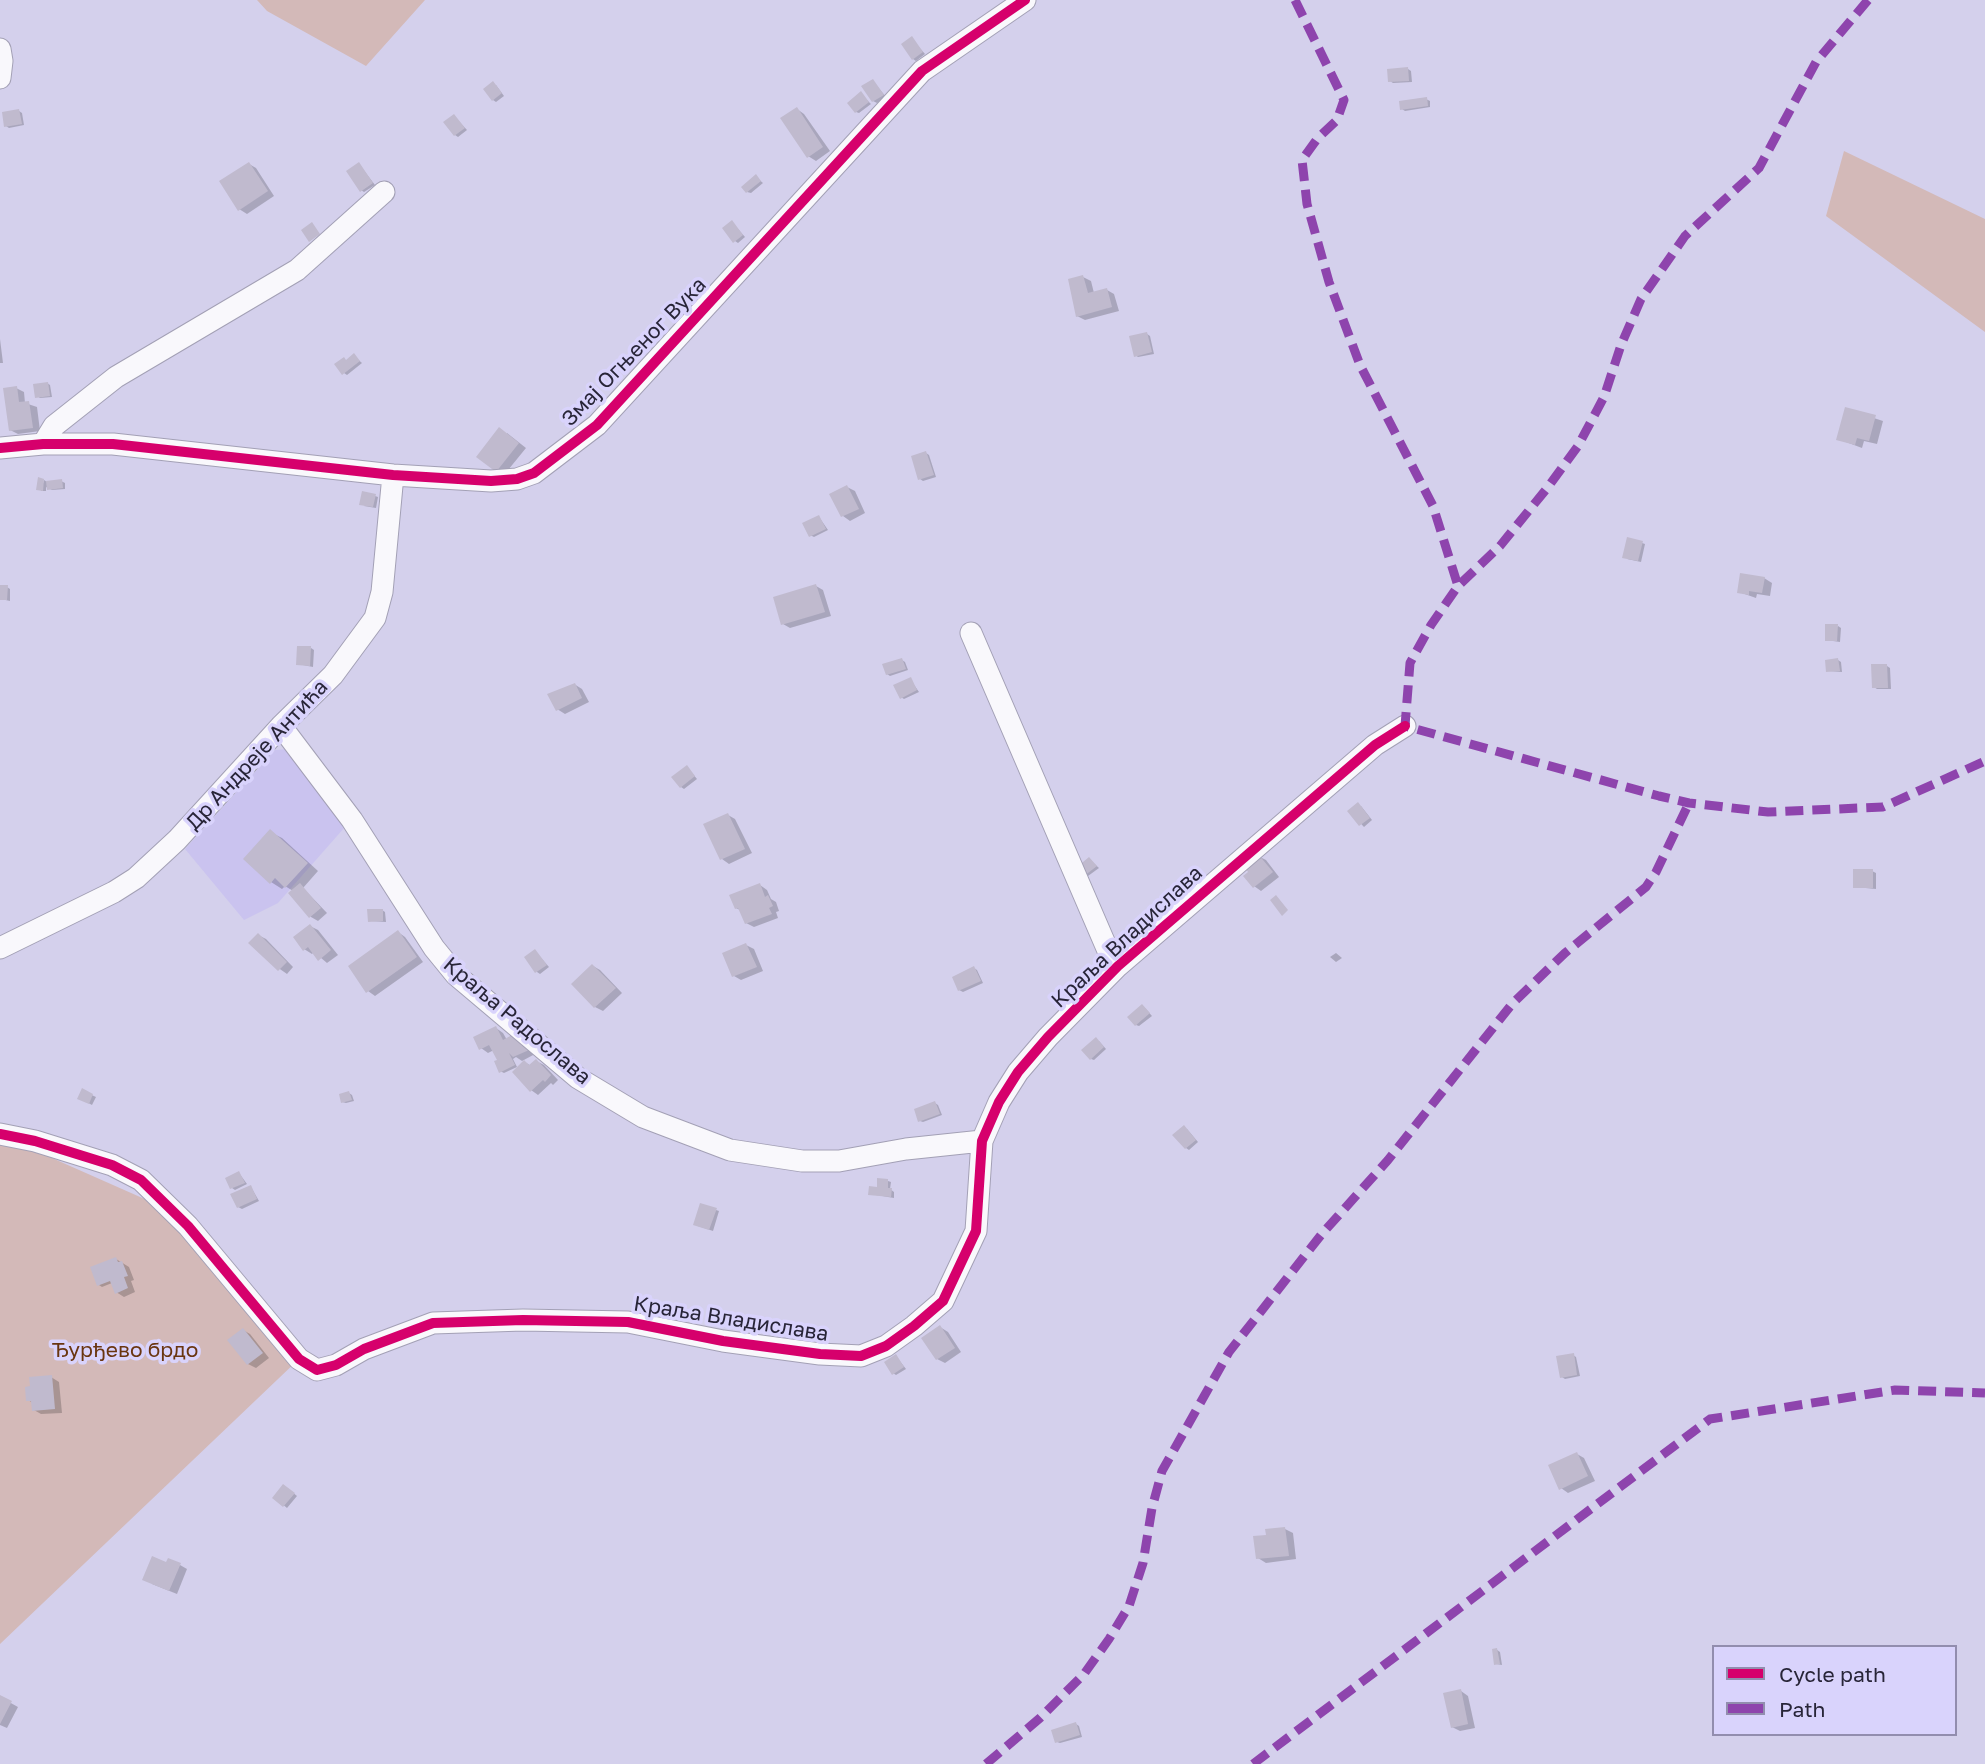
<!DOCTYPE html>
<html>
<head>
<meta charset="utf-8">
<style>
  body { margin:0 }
  #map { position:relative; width:1985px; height:1764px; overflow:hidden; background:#d4d0ec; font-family:"Golos Text",sans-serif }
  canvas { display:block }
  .legend { position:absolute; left:1712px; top:1645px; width:245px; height:91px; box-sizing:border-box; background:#d9d3fc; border:2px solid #928dae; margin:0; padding:9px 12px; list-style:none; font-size:21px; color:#282538 }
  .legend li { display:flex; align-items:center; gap:14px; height:35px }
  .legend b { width:35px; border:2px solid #928dae }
</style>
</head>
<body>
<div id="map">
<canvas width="1985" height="1764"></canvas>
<ul class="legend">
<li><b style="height:9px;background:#d6006c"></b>Cycle path</li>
<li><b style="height:9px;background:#8e44ad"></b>Path</li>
</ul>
</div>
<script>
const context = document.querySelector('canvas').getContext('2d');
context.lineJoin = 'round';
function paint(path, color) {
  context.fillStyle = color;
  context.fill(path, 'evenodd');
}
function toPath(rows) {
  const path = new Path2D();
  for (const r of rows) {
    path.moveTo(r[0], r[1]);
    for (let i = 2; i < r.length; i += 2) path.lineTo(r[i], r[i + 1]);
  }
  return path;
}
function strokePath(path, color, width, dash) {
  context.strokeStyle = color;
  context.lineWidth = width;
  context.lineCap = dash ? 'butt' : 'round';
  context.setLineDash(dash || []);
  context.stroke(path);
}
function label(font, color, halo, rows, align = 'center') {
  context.font = font + ' "Golos Text",sans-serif';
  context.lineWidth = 7;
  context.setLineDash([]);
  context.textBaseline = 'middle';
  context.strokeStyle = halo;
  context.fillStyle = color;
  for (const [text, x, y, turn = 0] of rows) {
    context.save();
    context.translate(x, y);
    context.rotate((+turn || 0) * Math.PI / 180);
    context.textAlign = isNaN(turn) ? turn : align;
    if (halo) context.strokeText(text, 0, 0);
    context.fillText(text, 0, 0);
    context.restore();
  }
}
paint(toPath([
  [289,749,345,827,278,903,244,920,185,849,275,750]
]), '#cac3ef');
paint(toPath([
  [257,0,425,0,366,66,267,11],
  [1844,151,1985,219,1985,332,1826,216],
  [0,1135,174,1212,299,1359,0,1644]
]), '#d3b9b8');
paint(toPath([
  [912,39,925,54,916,61,913,59],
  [1408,69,1411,71,1412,82,1393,83,1390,81],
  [873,81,886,97,877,103,873,101],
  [496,85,504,96,496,102,493,100],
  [861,94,871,104,859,113,856,112],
  [1426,99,1430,101,1430,107,1405,111,1402,109],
  [797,109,804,114,830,151,816,161,808,156],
  [19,111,22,113,24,125,9,128,6,126],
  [454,116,467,130,458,137,455,135],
  [249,164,256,168,274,196,247,214,239,209],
  [359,164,375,185,364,192,361,190],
  [756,177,763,183,751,193,747,192],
  [732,222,745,237,738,243,735,241],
  [1083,277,1091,281,1094,293,1107,290,1114,294,1119,311,1085,320,1077,316],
  [1147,334,1150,336,1154,354,1138,357,1135,355],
  [0,339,3,363,0,363],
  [354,356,362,363,347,375,344,373,347,361],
  [47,383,50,385,52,397,40,398,37,396],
  [16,388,24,392,25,403,37,407,40,431,18,434,10,430],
  [1846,409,1883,421,1877,444,1864,441,1862,448,1838,439],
  [507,433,526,448,504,475,497,471],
  [926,453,929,455,936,477,923,481,920,479],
  [44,480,47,482,61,481,65,483,65,489,52,490,46,487,46,491,41,491],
  [847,487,855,491,865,513,850,521,843,516,832,494],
  [375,496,378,497,376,508,364,506],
  [819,517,828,530,814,537,810,535],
  [1642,543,1645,544,1641,562,1627,559],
  [1764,578,1772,583,1770,596,1757,594,1756,598,1739,592],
  [816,586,823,590,831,616,790,628,783,624],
  [7,587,10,589,10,601,1,599],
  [1838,626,1841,628,1840,642,1826,640],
  [311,648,314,650,313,667,298,664],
  [902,660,905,662,908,670,890,676,887,674],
  [1838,660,1841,662,1842,672,1828,671],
  [1887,666,1890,668,1891,689,1877,689,1874,687],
  [910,679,919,692,904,699,901,697],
  [574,684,582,689,589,702,565,714,557,709],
  [687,767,697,779,684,789,681,787],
  [1361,806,1372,820,1364,827,1349,811],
  [728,815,735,819,752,853,729,864,722,859],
  [270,832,282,838,318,871,303,888,327,913,318,921,311,917,293,891,285,886,282,889,271,882],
  [1258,856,1266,860,1279,877,1261,891,1254,886],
  [1089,859,1099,868,1088,876,1085,874],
  [1872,871,1876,873,1876,889,1855,887],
  [760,885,767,890,771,899,776,902,779,911,776,912,778,918,754,927,746,923,742,911,736,908],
  [382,910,385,912,386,922,370,921],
  [310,926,318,930,338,955,327,963,314,952,312,954,304,949],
  [398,932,405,937,423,962,375,996,368,991],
  [258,935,266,939,293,967,287,974,277,967],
  [746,945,754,949,763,971,741,980,734,976],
  [535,951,549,967,540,974,537,972],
  [1336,953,1342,958,1336,962,1330,957],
  [593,966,600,970,622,993,603,1011,595,1007,573,984],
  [974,968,977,970,983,983,963,992,959,990],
  [1145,1008,1152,1016,1139,1026,1136,1025],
  [496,1028,503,1033,507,1040,519,1033,535,1054,522,1061,516,1057,513,1059,517,1067,504,1073,500,1071,501,1060,494,1050,488,1053,481,1048],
  [1099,1041,1106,1049,1094,1060,1091,1059],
  [536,1061,544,1065,558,1080,553,1085,551,1083,538,1095,531,1090,525,1062,531,1066],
  [83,1091,96,1097,92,1105,79,1098],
  [349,1093,352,1095,354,1101,346,1103,342,1102],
  [935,1103,938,1105,942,1115,923,1122,920,1121],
  [1187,1129,1198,1142,1189,1150,1186,1148],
  [239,1173,247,1184,235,1190,232,1188],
  [888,1181,891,1182,890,1189,894,1192,894,1198,870,1194],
  [251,1187,259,1201,242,1209,238,1207],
  [716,1210,719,1211,713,1231,698,1226],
  [116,1259,129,1267,134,1280,131,1281,135,1292,124,1297,116,1292,112,1283,102,1287,99,1285],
  [940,1327,948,1332,961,1352,945,1363,937,1359],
  [243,1330,250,1334,269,1358,256,1368,248,1364],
  [1573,1355,1576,1357,1580,1376,1565,1379,1562,1377],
  [896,1356,906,1369,896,1375,893,1373],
  [51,1377,59,1382,62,1413,41,1414,34,1410,33,1403,28,1400,32,1388],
  [1577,1454,1584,1458,1595,1481,1568,1493,1561,1488],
  [287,1488,297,1496,287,1508,275,1498],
  [1285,1529,1293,1533,1296,1559,1266,1563,1258,1558,1267,1536],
  [167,1564,180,1565,187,1569,177,1594,152,1584],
  [1497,1650,1500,1652,1502,1665,1496,1664],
  [1461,1691,1468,1696,1475,1728,1460,1731,1452,1727],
  [0,1697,18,1707,7,1728,0,1725],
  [1076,1724,1079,1726,1082,1737,1060,1743,1057,1742]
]), '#0003');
paint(toPath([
  [912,36,923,52,912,60,901,44],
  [1408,67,1409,81,1388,82,1387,69],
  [873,79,884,95,872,102,861,86],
  [493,81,502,93,492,101,483,89],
  [861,91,869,102,855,113,847,103],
  [1427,97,1428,106,1400,110,1399,101],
  [797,107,823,147,807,158,780,118],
  [19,109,22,124,4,127,2,112],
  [454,114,465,128,454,136,443,122],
  [249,162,268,191,238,211,219,181],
  [359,162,373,183,360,192,346,171],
  [756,174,761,181,746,193,741,187],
  [732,220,743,235,733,243,722,228],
  [312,222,320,234,309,242,301,230],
  [1083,275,1088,293,1107,288,1112,307,1076,317,1068,279],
  [1147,332,1152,352,1134,357,1129,336],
  [354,353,360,361,342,375,334,364,344,357,346,360],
  [48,382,50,396,35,398,33,384],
  [17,386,19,402,29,401,33,428,9,431,3,388],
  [1845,407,1876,415,1869,441,1857,438,1855,445,1836,440],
  [499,427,519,443,496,472,476,457],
  [926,451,934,475,918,480,911,456],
  [38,477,44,479,43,491,36,490],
  [62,479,63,488,47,490,46,481],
  [847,485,859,509,841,517,829,494],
  [362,491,376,494,373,507,359,505],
  [819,515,826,529,809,537,802,523],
  [1627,537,1643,541,1638,561,1622,558],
  [1740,573,1765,577,1762,593,1749,591,1749,595,1737,593],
  [816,584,825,612,781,625,773,597],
  [0,585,8,585,7,600,0,600],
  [1825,624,1838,624,1837,641,1825,641],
  [297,646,311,646,310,666,296,665],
  [902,658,906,669,886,675,882,664],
  [1838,658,1840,671,1826,672,1825,660],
  [1871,664,1887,664,1888,688,1872,688],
  [911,677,917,690,900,699,893,685],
  [575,683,582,698,556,711,547,694],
  [687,765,695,776,680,788,671,777],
  [1358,802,1370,818,1359,826,1347,811],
  [728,813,745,849,720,860,703,824],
  [270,829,308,863,285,888,275,878,270,884,243,859],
  [1258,854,1273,872,1253,888,1243,876,1248,872,1243,865],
  [1089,857,1097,866,1084,876,1077,867],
  [1853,869,1873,869,1873,888,1853,888],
  [300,883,321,908,309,918,288,893],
  [760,883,765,897,768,895,773,906,769,908,772,914,745,924,738,908,735,909,729,895],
  [1276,895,1288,910,1282,916,1270,900],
  [367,909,383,909,383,921,368,922],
  [310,924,331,950,318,961,308,947,303,951,293,937],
  [398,930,417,957,366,993,348,966],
  [258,933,287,962,278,971,248,943],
  [746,943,757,967,732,977,722,953],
  [535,949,547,965,535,973,524,957],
  [592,964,616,988,594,1008,571,984],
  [974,966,981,981,958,991,952,977],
  [1142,1004,1150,1013,1135,1026,1127,1017],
  [496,1026,503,1040,519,1031,529,1050,513,1057,509,1053,515,1065,499,1073,494,1061,497,1060,489,1045,479,1050,473,1037],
  [1096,1037,1104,1047,1090,1060,1081,1050],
  [536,1059,551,1075,545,1082,543,1080,530,1092,512,1072,524,1060,529,1065],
  [82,1088,93,1094,89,1104,77,1099],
  [349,1091,352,1100,341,1103,339,1094],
  [935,1101,940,1114,918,1122,914,1109],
  [1184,1125,1196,1140,1185,1149,1172,1135],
  [239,1171,245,1183,230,1189,225,1178],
  [877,1178,888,1179,888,1188,892,1188,891,1197,868,1195,869,1186,877,1187],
  [251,1185,257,1199,237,1208,230,1194],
  [700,1203,717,1208,709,1230,693,1225],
  [116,1257,118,1262,122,1261,128,1276,124,1277,128,1288,115,1294,110,1281,97,1286,90,1267],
  [940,1325,955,1348,936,1360,921,1338],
  [243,1328,263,1353,247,1365,227,1340],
  [1574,1353,1577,1375,1560,1378,1556,1356],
  [896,1354,904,1367,892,1375,884,1362],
  [52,1375,55,1409,32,1411,31,1401,26,1401,25,1387,30,1386,29,1377],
  [1577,1452,1588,1476,1559,1490,1548,1465],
  [283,1484,295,1493,283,1507,272,1498],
  [1285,1527,1289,1556,1256,1559,1253,1536,1266,1535,1265,1529],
  [152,1556,166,1562,168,1558,181,1563,169,1591,142,1580],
  [1497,1648,1500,1664,1494,1665,1492,1649],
  [1461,1689,1468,1724,1451,1728,1443,1693],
  [0,1695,12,1701,0,1724],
  [1076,1722,1080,1735,1055,1743,1051,1730]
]), '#c0bace');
const minor = toPath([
  [0,49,2,61,0,78],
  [43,444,54,426,116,377,297,270,384,192],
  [0,448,43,444,113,444,393,475,491,481,517,479,534,473,597,425,922,71,1025,0],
  [971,633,1109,953,1118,966],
  [281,726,352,820,434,948,456,975,578,1078,643,1117,730,1150,802,1161,839,1161,906,1149,982,1141],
  [0,948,114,892,136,878,177,840,281,726,333,675,375,618,382,592,393,475],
  [0,1134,35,1141,112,1165,141,1180,188,1226,299,1359,317,1370,336,1365,364,1349,433,1323,523,1320,628,1322,723,1341,820,1354,861,1356,886,1346,914,1326,943,1301,976,1231,982,1141,999,1102,1018,1072,1048,1037,1118,966,1375,745,1405,726]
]);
strokePath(minor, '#a3a0b5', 23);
strokePath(minor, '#f9f8fc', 21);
strokePath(toPath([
  [1295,0,1344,100,1337,120,1317,139,1302,160,1307,204,1329,282,1360,365,1433,506,1458,586],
  [1868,0,1816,62,1759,168,1685,236,1641,299,1621,345,1604,397,1578,446,1548,487,1500,546,1458,586,1431,625,1410,663,1405,726,1659,796,1689,803,1768,812,1883,807,1985,761],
  [986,1764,1040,1718,1084,1674,1109,1639,1129,1606,1143,1563,1152,1508,1162,1471,1229,1352,1321,1235,1388,1160,1512,1004,1565,953,1646,887,1656,872,1689,803],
  [1253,1764,1710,1419,1895,1390,1985,1393]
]), '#8e44ad', 9, [18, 9]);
strokePath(toPath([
  [0,448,43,444,113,444,393,475,491,481,517,479,534,473,597,425,922,71,1025,0],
  [0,1134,35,1141,112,1165,141,1180,188,1226,299,1359,317,1370,336,1365,364,1349,433,1323,523,1320,628,1322,723,1341,820,1354,861,1356,886,1346,914,1326,943,1301,976,1231,982,1141,999,1102,1018,1072,1048,1037,1118,966,1375,745,1405,726]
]), '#d6006c', 10);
label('21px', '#282538', '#d9d3fc', [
  ["Змај Огњеног Вука",634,352,-46],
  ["Др Андреје Антића",257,755,-47],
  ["Краља Владислава",1127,937,-43],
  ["Краља Радослава",517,1021,40],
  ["Краља Владислава",731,1319,9]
]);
label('21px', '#693510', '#d9d3fc', [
  ["Ђурђево брдо",125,1350]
]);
</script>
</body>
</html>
